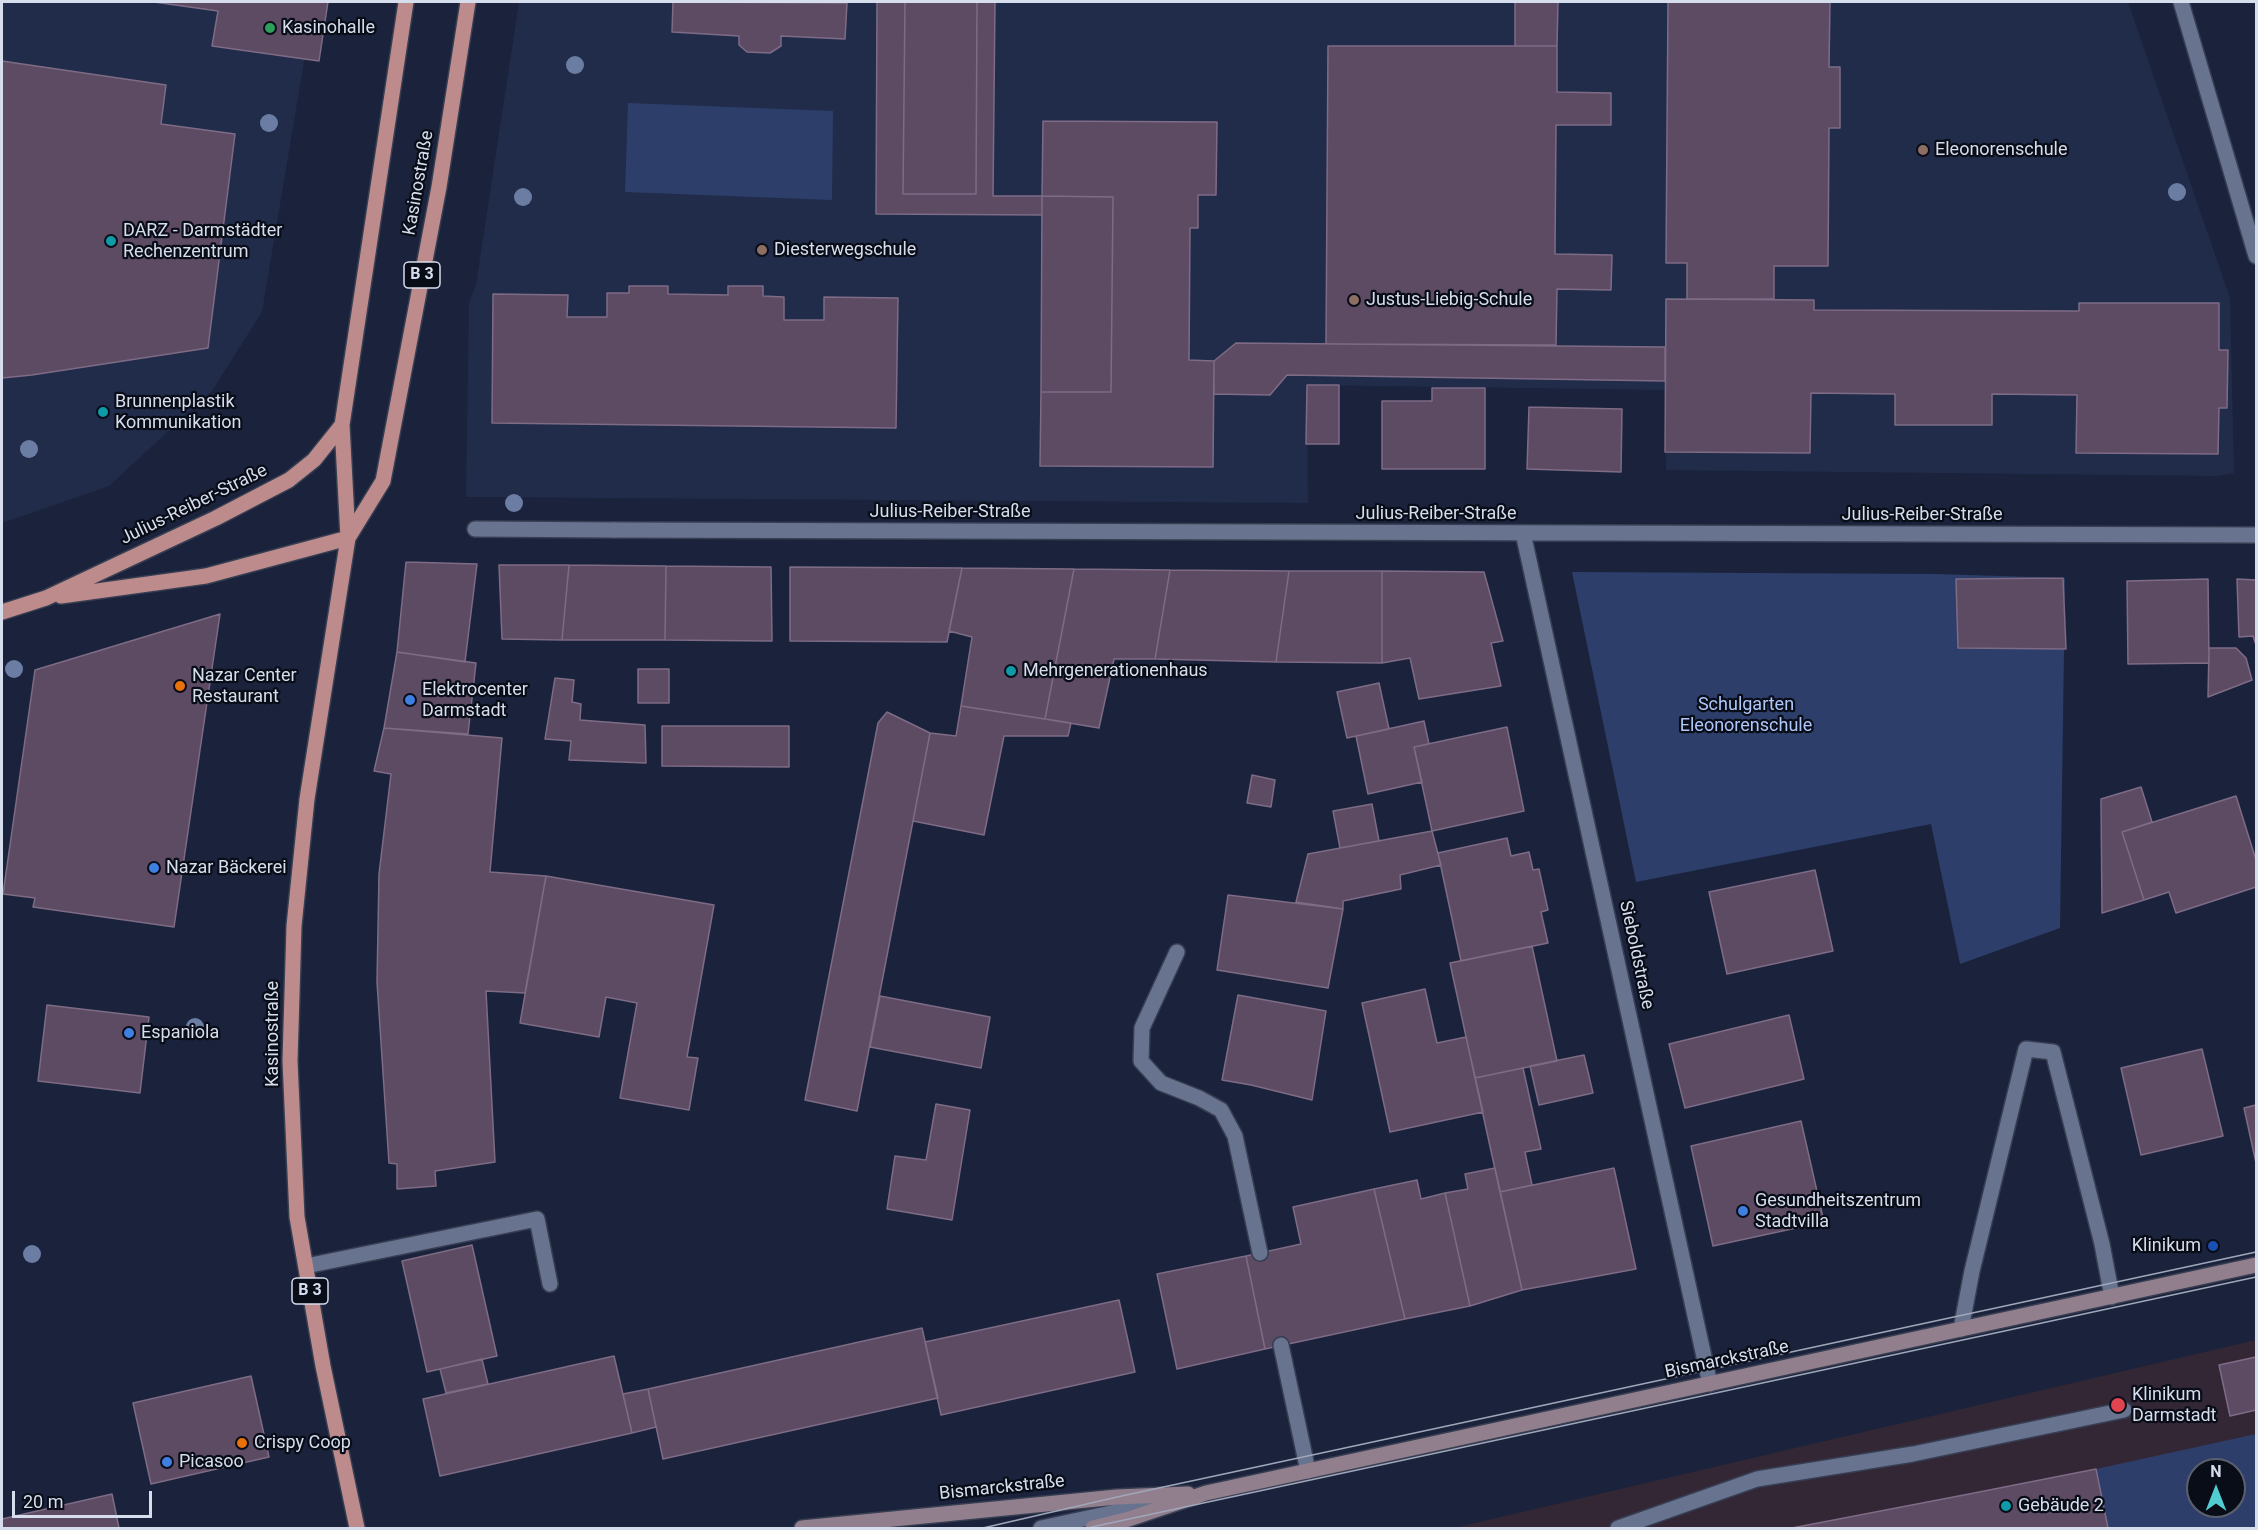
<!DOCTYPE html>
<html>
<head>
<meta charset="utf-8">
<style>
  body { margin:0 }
  #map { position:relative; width:2258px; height:1530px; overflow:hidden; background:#1a233b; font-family:Roboto,sans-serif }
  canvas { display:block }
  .frame { position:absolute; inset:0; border:3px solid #d6dded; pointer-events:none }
  .north { position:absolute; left:2186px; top:1458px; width:60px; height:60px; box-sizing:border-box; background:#090d18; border:2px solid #5b606d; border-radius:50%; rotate:0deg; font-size:16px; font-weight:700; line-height:24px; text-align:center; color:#d6dded }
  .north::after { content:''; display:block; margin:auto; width:21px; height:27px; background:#51ccd3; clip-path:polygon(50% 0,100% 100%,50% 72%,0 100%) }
  .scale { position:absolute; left:12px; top:1491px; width:140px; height:27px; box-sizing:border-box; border:3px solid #d6dded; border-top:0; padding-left:8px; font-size:18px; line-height:21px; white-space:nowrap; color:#d6dded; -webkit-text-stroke:4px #090d18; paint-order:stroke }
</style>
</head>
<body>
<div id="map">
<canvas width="2258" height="1530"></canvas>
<div class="frame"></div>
<div class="north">N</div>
<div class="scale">20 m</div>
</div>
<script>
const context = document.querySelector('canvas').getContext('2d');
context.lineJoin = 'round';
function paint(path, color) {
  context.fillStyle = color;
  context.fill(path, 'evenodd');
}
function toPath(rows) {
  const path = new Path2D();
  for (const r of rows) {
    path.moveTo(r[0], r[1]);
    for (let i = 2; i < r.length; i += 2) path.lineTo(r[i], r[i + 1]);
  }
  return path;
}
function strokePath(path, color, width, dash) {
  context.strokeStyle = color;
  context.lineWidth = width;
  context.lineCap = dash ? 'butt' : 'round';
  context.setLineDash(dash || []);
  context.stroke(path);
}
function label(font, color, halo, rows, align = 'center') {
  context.font = font + ' Roboto,sans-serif';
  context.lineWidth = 4.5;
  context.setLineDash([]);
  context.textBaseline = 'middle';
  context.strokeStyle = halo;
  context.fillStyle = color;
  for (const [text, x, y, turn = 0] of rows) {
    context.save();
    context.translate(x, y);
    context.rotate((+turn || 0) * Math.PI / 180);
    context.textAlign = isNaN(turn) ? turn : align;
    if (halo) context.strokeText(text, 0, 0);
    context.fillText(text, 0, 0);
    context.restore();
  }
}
paint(toPath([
  [2,2,314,2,262,312,212,391,109,486,2,523],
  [519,2,2128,2,2230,298,2234,473,2218,476,1666,470,1665,390,1307,385,1308,503,466,497,469,303,476,285]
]), '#202c4a');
paint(toPath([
  [2256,1340,2256,1528,1454,1528],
  [2198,1470,2234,1470,2234,1506,2198,1506]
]), '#332735');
paint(toPath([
  [628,103,833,111,832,200,625,192],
  [1572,572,1936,574,2065,578,2060,928,1960,964,1931,824,1636,882],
  [2256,1434,2256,1528,2108,1528,2096,1469],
  [2198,1470,2234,1470,2234,1506,2198,1506]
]), '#2d3e6a');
const building = toPath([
  [154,2,328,2,319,61,212,46,218,11,154,2],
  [673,2,847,3,845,39,781,36,781,46,770,53,747,52,739,45,739,36,672,32,673,2],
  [877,2,905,2,903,194,976,194,977,2,995,2,993,196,1042,196,1042,215,876,214,877,2],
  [905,2,977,2,976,194,903,194,905,2],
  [1515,2,1558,2,1557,46,1515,46,1515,2],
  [1668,2,1830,2,1829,67,1840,67,1840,128,1829,128,1828,266,1774,266,1774,299,1687,299,1687,263,1666,263,1668,2],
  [1328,46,1557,46,1557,92,1611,93,1611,125,1556,125,1555,254,1612,255,1611,290,1557,289,1556,345,1326,344,1328,46],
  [2,61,166,85,161,124,235,134,208,348,32,375,2,378,2,61],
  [1043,121,1217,122,1216,195,1198,195,1198,228,1190,228,1189,360,1214,361,1213,467,1040,466,1041,392,1111,392,1113,197,1042,196,1043,121],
  [1042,196,1113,197,1111,392,1041,392,1042,196],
  [629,286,668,286,668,294,728,295,728,286,763,286,763,296,784,297,784,320,824,320,824,297,898,298,896,428,492,423,493,294,568,295,567,317,607,317,607,293,629,293,629,286],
  [1666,299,1814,300,1814,310,2079,311,2079,303,2219,303,2219,350,2228,350,2227,408,2219,408,2218,454,2076,453,2077,395,1992,394,1992,425,1895,425,1895,394,1811,393,1810,453,1665,452,1666,299],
  [1236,343,1665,347,1665,381,1287,375,1270,395,1214,394,1214,361,1236,343],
  [1307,385,1339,385,1339,444,1306,444,1307,385],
  [1432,388,1485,388,1485,469,1382,469,1382,401,1432,401,1432,388],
  [1529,407,1622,409,1621,472,1527,469,1529,407],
  [406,562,477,564,465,662,397,652,406,562],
  [499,565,569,565,562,640,502,639,499,565],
  [569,565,666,566,665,640,562,640,569,565],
  [666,566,771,567,772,641,665,640,666,566],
  [790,567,962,568,947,642,790,641,790,567],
  [962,568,1074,569,1045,719,961,706,972,637,949,631,962,568],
  [1074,569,1170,570,1155,659,1114,659,1099,728,1045,719,1074,569],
  [1170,570,1289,571,1276,662,1155,659,1170,570],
  [1289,571,1382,571,1382,663,1276,662,1289,571],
  [1382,571,1484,572,1503,641,1491,643,1501,686,1419,699,1410,658,1382,663,1382,571],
  [2063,578,2066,649,1958,648,1956,579,2063,578],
  [2208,579,2209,663,2128,664,2127,581,2208,579],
  [2237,579,2256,580,2256,645,2253,636,2239,637,2237,579],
  [220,614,174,927,33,907,35,898,3,894,35,670,220,614],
  [2209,648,2236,648,2246,658,2252,680,2208,697,2209,648],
  [397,652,476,663,468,734,384,728,397,652],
  [638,669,669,669,669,703,638,703,638,669],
  [555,678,574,680,572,702,581,704,580,720,645,725,646,763,569,760,571,741,545,739,555,678],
  [1379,683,1389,729,1347,738,1337,692,1379,683],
  [961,706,1071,723,1068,736,1004,736,984,835,913,821,930,733,956,736,961,706],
  [887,712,930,733,857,1111,805,1100,878,723,887,712],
  [1424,721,1429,744,1414,747,1422,782,1368,794,1356,736,1424,721],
  [662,726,789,726,789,767,662,766,662,726],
  [1507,727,1524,811,1432,831,1414,747,1507,727],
  [384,728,502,738,490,872,546,876,525,993,486,991,495,1162,435,1171,436,1186,397,1189,397,1164,389,1163,377,982,379,874,391,774,374,771,384,728],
  [1252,775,1275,780,1271,807,1247,803,1252,775],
  [2141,787,2152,822,2122,832,2144,900,2102,913,2101,799,2141,787],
  [2236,796,2256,860,2256,887,2176,913,2169,892,2144,900,2122,832,2236,796],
  [1372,804,1379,841,1340,848,1333,811,1372,804],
  [1432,831,1441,865,1400,875,1401,889,1343,901,1343,909,1296,902,1308,854,1432,831],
  [1507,838,1511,856,1529,852,1533,870,1539,869,1548,910,1541,912,1548,943,1461,961,1438,853,1507,838],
  [1815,870,1833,951,1727,974,1709,892,1815,870],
  [546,876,714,905,687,1057,698,1058,689,1110,620,1098,637,1003,606,997,599,1037,520,1023,546,876],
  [1228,895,1343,909,1328,988,1217,970,1228,895],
  [1532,946,1557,1061,1475,1078,1450,963,1532,946],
  [1425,989,1437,1043,1466,1037,1483,1112,1390,1132,1362,1003,1425,989],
  [1238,995,1326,1011,1312,1100,1251,1085,1222,1080,1238,995],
  [880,996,990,1017,981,1068,870,1047,880,996],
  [47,1005,149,1017,140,1093,38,1081,47,1005],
  [1789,1015,1804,1079,1685,1108,1669,1044,1789,1015],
  [2202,1049,2223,1136,2141,1155,2121,1068,2202,1049],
  [1584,1055,1593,1093,1539,1105,1530,1066,1584,1055],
  [1523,1068,1541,1149,1525,1152,1532,1185,1500,1192,1475,1078,1523,1068],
  [936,1104,970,1110,952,1220,887,1209,895,1156,926,1160,936,1104],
  [2256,1105,2256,1163,2244,1108,2256,1105],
  [1801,1121,1824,1222,1713,1246,1691,1146,1801,1121],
  [1495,1168,1522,1290,1470,1306,1445,1193,1468,1189,1465,1174,1495,1168],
  [1614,1168,1636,1269,1522,1290,1500,1192,1614,1168],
  [1417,1180,1421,1199,1445,1193,1470,1306,1405,1319,1374,1189,1417,1180],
  [1374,1189,1405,1319,1265,1349,1246,1256,1301,1244,1293,1207,1374,1189],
  [472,1245,497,1356,427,1372,402,1261,472,1245],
  [1246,1256,1265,1349,1177,1369,1157,1274,1246,1256],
  [1119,1300,1135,1372,941,1415,925,1342,1119,1300],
  [922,1328,938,1398,663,1459,648,1389,922,1328],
  [614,1356,632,1433,440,1476,423,1399,614,1356],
  [2256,1357,2256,1410,2230,1416,2219,1365,2256,1357],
  [482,1359,488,1384,446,1393,440,1369,482,1359],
  [251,1376,269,1457,151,1484,133,1403,251,1376],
  [648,1389,656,1427,632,1433,623,1394,648,1389],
  [2096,1469,2108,1528,1792,1528,1969,1494,2096,1469],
  [112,1494,119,1528,2,1528,2,1519,112,1494]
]);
paint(building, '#5d4b64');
strokePath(building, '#7e6b86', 1.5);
const lane = toPath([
  [475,529,615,530],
  [1177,952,1142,1028,1141,1061,1161,1083,1199,1098,1221,1110,1235,1136,1260,1253],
  [306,1266,537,1219,550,1284],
  [1961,1329,1972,1271,2026,1049,2053,1052,2102,1244,2112,1297],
  [1281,1345,1308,1471],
  [1041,1528,1162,1502],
  [1618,1528,1757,1479,1913,1454,2124,1410]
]);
const street = toPath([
  [2181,2,2256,256],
  [615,530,2256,535],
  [1523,533,1710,1384]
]);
const secondary = toPath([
  [802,1528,1117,1497,1188,1494],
  [1093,1528,1129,1519,1206,1493,2256,1265]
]);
const primary = toPath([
  [348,538,383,481,439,187,468,2],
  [61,596,206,576,348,538],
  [2,612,46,598,216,518,289,480,314,460,342,425],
  [357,1528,323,1366,297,1217,290,1061,294,926,307,799,348,538,342,425,406,2]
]);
strokePath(lane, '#373e52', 18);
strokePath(street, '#373e52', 18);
strokePath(secondary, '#373e52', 18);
strokePath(primary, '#373e52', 18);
strokePath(lane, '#67738f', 15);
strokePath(street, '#67738f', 15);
strokePath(secondary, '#927f8e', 15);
strokePath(primary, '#bd8b8c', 15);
strokePath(toPath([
  [983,1528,1117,1497,2256,1252],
  [1087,1528,2256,1277]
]), '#a0a7ba', 1.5);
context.fillStyle = '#6c7da4';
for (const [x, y] of [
  [575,65],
  [269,123],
  [2177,192],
  [523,197],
  [29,449],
  [514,503],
  [14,669],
  [195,1027],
  [32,1254]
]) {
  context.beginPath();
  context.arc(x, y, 9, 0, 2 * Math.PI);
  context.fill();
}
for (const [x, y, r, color] of [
  [270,28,6,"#2e9e5b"],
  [1923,150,6,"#8d6e63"],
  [111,241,6,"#0f9aa8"],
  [762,250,6,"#8d6e63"],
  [1354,300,6,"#8d6e63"],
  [103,412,6,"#0f9aa8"],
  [1011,671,6,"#0f9aa8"],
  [180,686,6,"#e8710a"],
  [410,700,6,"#3f7fe0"],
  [154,868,6,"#3f7fe0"],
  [129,1033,6,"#3f7fe0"],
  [1743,1211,6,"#3f7fe0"],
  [2213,1246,6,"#1a4fb4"],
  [2118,1405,8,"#e0444e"],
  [242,1443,6,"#e8710a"],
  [167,1462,6,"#3f7fe0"],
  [2006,1506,6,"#0f9aa8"]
]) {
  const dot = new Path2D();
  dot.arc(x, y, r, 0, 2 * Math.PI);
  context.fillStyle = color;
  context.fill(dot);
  strokePath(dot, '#090d18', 2);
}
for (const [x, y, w] of [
  [422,275,36],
  [310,1291,36]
]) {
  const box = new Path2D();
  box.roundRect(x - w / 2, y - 13, w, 26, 4.5);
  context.fillStyle = '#090d18';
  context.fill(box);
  strokePath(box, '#d6dded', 1.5);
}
label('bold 16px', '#d6dded', null, [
  ["B 3",422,275],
  ["B 3",310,1291]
]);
label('18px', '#d6dded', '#090d18', [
  ["Kasinohalle",282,28],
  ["Eleonorenschule",1935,150],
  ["DARZ - Darmstädter",123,231],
  ["Rechenzentrum",123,252],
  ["Diesterwegschule",774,250],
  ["Justus-Liebig-Schule",1366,300],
  ["Brunnenplastik",115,402],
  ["Kommunikation",115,423],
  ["Mehrgenerationenhaus",1023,671],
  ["Nazar Center",192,676],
  ["Restaurant",192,697],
  ["Elektrocenter",422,690],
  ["Darmstadt",422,711],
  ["Nazar Bäckerei",166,868],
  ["Espaniola",141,1033],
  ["Gesundheitszentrum",1755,1201],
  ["Stadtvilla",1755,1222],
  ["Klinikum",2201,1246,"right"],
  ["Klinikum",2132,1395],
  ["Darmstadt",2132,1416],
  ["Crispy Coop",254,1443],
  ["Picasoo",179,1462],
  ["Gebäude 2",2018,1506]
], 'left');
label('18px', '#d6dded', '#090d18', [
  ["Kasinostraße",419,183,-80],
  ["Julius-Reiber-Straße",194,505,-26],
  ["Julius-Reiber-Straße",950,512],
  ["Julius-Reiber-Straße",1436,514],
  ["Julius-Reiber-Straße",1922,515],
  ["Sieboldstraße",1636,955,78],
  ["Kasinostraße",273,1034,-90],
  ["Bismarckstraße",1727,1360,-12],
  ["Bismarckstraße",1002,1488,-6]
]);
label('18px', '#afc6fa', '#090d18', [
  ["Schulgarten",1746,705],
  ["Eleonorenschule",1746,726]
]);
</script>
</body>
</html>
